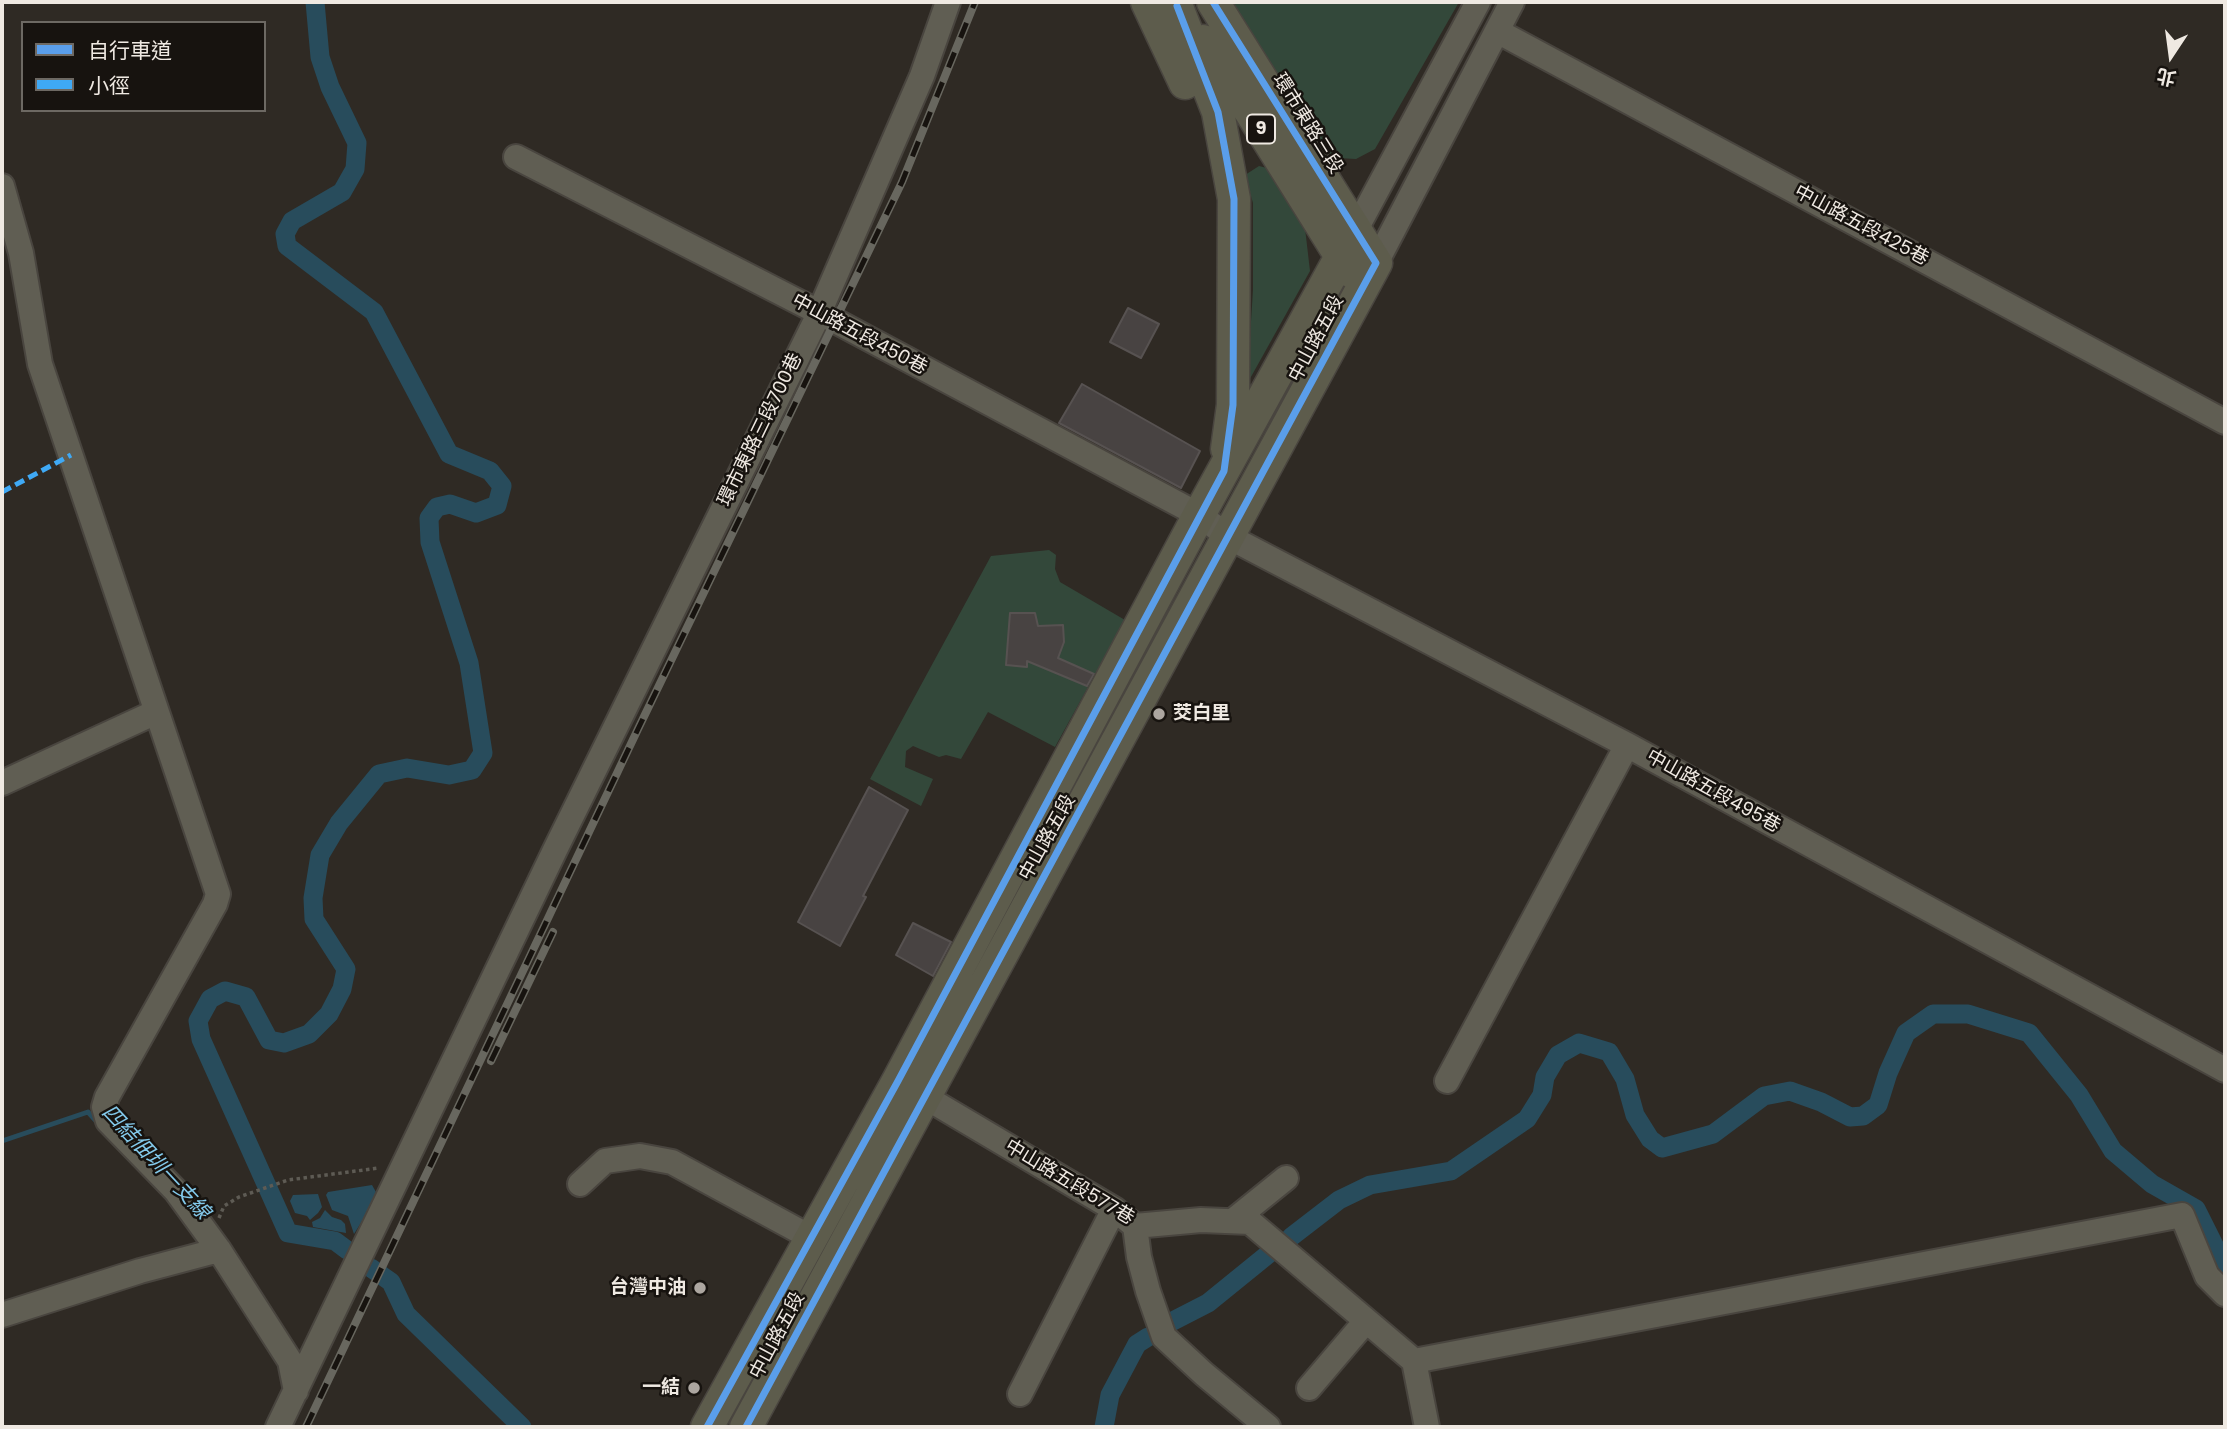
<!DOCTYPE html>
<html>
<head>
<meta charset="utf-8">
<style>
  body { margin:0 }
  #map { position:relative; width:2227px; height:1429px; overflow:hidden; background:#2f2a24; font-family:Poppins,"Noto Sans TC",sans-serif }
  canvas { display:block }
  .frame { position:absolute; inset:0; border:4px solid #efe9e2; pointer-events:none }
  .legend { position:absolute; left:21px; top:21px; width:245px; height:91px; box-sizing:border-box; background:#17130f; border:2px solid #6d6963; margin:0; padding:9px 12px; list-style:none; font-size:21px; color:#efe9e2 }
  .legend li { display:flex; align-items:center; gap:14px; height:35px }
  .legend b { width:35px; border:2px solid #6d6963 }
  .north { position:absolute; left:2136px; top:21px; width:70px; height:70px; -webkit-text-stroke:5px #17130f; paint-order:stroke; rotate:193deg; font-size:19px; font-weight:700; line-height:28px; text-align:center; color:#efe9e2 }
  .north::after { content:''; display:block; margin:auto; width:24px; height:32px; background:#efe9e2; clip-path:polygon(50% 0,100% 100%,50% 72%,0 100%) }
</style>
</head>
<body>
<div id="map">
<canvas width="2227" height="1429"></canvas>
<div class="frame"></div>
<ul class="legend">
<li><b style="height:9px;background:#5a9eea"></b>自行車道</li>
<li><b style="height:9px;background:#3fa9f5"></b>小徑</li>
</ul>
<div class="north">北</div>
</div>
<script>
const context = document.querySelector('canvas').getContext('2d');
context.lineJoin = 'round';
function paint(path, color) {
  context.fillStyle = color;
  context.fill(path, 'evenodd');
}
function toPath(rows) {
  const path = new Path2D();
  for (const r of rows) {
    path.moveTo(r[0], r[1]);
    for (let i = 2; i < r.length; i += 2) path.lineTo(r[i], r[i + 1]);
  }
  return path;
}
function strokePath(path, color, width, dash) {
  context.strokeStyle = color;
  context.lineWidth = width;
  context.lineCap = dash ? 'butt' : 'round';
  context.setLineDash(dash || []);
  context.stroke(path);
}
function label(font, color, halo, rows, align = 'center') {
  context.font = font + ' Poppins,"Noto Sans TC",sans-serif';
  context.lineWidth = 5;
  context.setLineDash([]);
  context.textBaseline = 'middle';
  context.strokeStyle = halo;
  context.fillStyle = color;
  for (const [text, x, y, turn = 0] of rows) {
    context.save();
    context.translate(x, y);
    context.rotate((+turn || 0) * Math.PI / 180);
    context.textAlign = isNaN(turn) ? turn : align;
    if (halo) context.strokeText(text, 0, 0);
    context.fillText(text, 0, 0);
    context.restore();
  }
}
paint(toPath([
  [1231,2,1459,2,1375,149,1356,159,1338,158,1327,152],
  [1259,166,1271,169,1305,228,1310,271,1247,384,1253,290,1253,203,1245,175],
  [1049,550,1056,555,1055,569,1060,582,1125,620,1055,747,988,712,961,759,946,755,939,757,913,746,906,751,905,767,933,779,921,806,870,779,991,556]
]), '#33483a');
paint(toPath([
  [372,1185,376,1192,374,1202,354,1234,348,1216,332,1210,326,1195,328,1192],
  [318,1194,322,1207,318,1213,310,1220,307,1216,295,1213,290,1201,293,1195],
  [325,1210,332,1217,341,1220,345,1224,346,1233,313,1227,312,1222,320,1218]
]), '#284c5c');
strokePath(toPath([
  [2,1141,88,1112,98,1123]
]), '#284c5c', 5);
strokePath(toPath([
  [315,2,320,57,330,87,357,143,355,169,342,192,292,221,285,234,287,246,374,312,449,454,490,471,502,486,497,505,476,513,450,504,437,507,429,518,430,542,469,663,483,753,472,770,449,775,407,768,379,774,339,823,320,855,313,898,314,919,346,969,342,989,329,1014,309,1034,284,1043,269,1040,246,997,225,991,210,999,198,1021,201,1039,288,1233,335,1241,347,1250],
  [1291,1237,1339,1200,1370,1185,1451,1171,1527,1119,1542,1095,1545,1077,1558,1055,1579,1043,1609,1052,1625,1079,1635,1115,1650,1139,1662,1148,1713,1134,1764,1096,1790,1091,1821,1102,1850,1117,1863,1116,1878,1105,1888,1073,1906,1033,1933,1014,1968,1014,2029,1033,2079,1095,2113,1151,2152,1184,2196,1209,2225,1267],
  [371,1268,391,1282,406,1314,522,1427],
  [1171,1322,1208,1303,1277,1247],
  [1104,1427,1110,1395,1137,1344,1148,1337]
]), '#284c5c', 19);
const building = toPath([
  [1128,308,1159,324,1141,358,1110,342,1128,308],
  [1082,384,1200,451,1181,488,1059,423,1082,384],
  [1010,613,1035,613,1038,626,1063,625,1064,642,1058,658,1094,674,1087,686,1027,661,1027,667,1006,665,1010,613],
  [869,787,908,810,863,896,866,897,840,946,798,922,869,787],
  [913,923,951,942,933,976,896,955,913,923]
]);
paint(building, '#484342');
strokePath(building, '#575251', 2);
const minor = toPath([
  [1497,31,2225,422],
  [516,157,828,317,1199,515,1229,537,1627,745,2225,1070],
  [2,186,21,253,40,364,218,894,215,904,107,1097,104,1107,108,1121,176,1191,219,1250,290,1361,296,1391],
  [1355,231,1478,2],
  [1376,263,1512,2],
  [2,783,156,712],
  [1447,1081,1627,745],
  [910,1088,1114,1209,1135,1226,1201,1220,1250,1222,1414,1361],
  [580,1184,605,1161,640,1156,672,1162,810,1237],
  [1234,1220,1286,1178],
  [1135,1226,1139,1257,1148,1291,1164,1337,1204,1374,1268,1427],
  [2,1315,140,1271,219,1250],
  [1414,1361,2182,1215,2207,1276,2225,1294],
  [1414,1361,1427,1427],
  [1309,1388,1366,1321],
  [1020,1394,1114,1209],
  [278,1427,555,850,816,320,922,76,948,2]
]);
const major = toPath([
  [1147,2,1185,83],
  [1175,2,1218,112,1234,199,1233,405,1227,449],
  [1203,41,1222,66,1350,271],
  [707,1427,898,1081,1199,515,1355,231],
  [746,1427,1376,263,1213,2]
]);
strokePath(minor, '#49453f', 28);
strokePath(major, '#49453f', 35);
strokePath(toPath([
  [219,1218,224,1206,239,1197,288,1180,379,1168]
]), '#5e5b54', 3.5, [3.5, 3.5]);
strokePath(minor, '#605e53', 24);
strokePath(major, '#5d5c4c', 32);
const rail = toPath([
  [491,1061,553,932],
  [306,1427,638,729,902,182,975,2]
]);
strokePath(rail, '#68675f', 8);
strokePath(rail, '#17130f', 5, [16]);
strokePath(toPath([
  [2,492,71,455]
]), '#3fa9f5', 5, [10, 5]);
strokePath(toPath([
  [707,1427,898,1081,1224,471,1233,405,1234,199,1218,112,1177,6],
  [746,1427,1376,263,1213,2]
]), '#5a9eea', 7);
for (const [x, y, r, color] of [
  [1159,714,7,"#aca6a0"],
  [700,1288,7,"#aca6a0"],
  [694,1388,7,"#aca6a0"]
]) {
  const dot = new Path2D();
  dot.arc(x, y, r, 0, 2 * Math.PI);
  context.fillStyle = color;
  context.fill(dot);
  strokePath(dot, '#17130f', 2.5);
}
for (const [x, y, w] of [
  [1261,129,28]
]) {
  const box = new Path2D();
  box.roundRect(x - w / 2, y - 14.5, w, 29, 5);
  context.fillStyle = '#17130f';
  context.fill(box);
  strokePath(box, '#efe9e2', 2);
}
label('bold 18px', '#efe9e2', null, [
  ["9",1261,129]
]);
label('19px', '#efe9e2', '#17130f', [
  ["環市東路三段",1307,124,58],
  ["中山路五段425巷",1861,226,28],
  ["中山路五段450巷",859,335,28],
  ["中山路五段",1317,339,-62],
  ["環市東路三段700巷",761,430,-64],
  ["中山路五段495巷",1713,792,29],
  ["中山路五段",1048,838,-61],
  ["中山路五段577巷",1069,1183,31],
  ["中山路五段",778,1336,-62]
]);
label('bold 19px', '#efe9e2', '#17130f', [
  ["茭白里",1173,714,"left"],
  ["台灣中油",686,1288],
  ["一結",680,1388]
], 'right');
label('italic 21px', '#83c9eb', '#17130f', [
  ["四結佃圳一支線",155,1163,47]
]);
</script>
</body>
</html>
